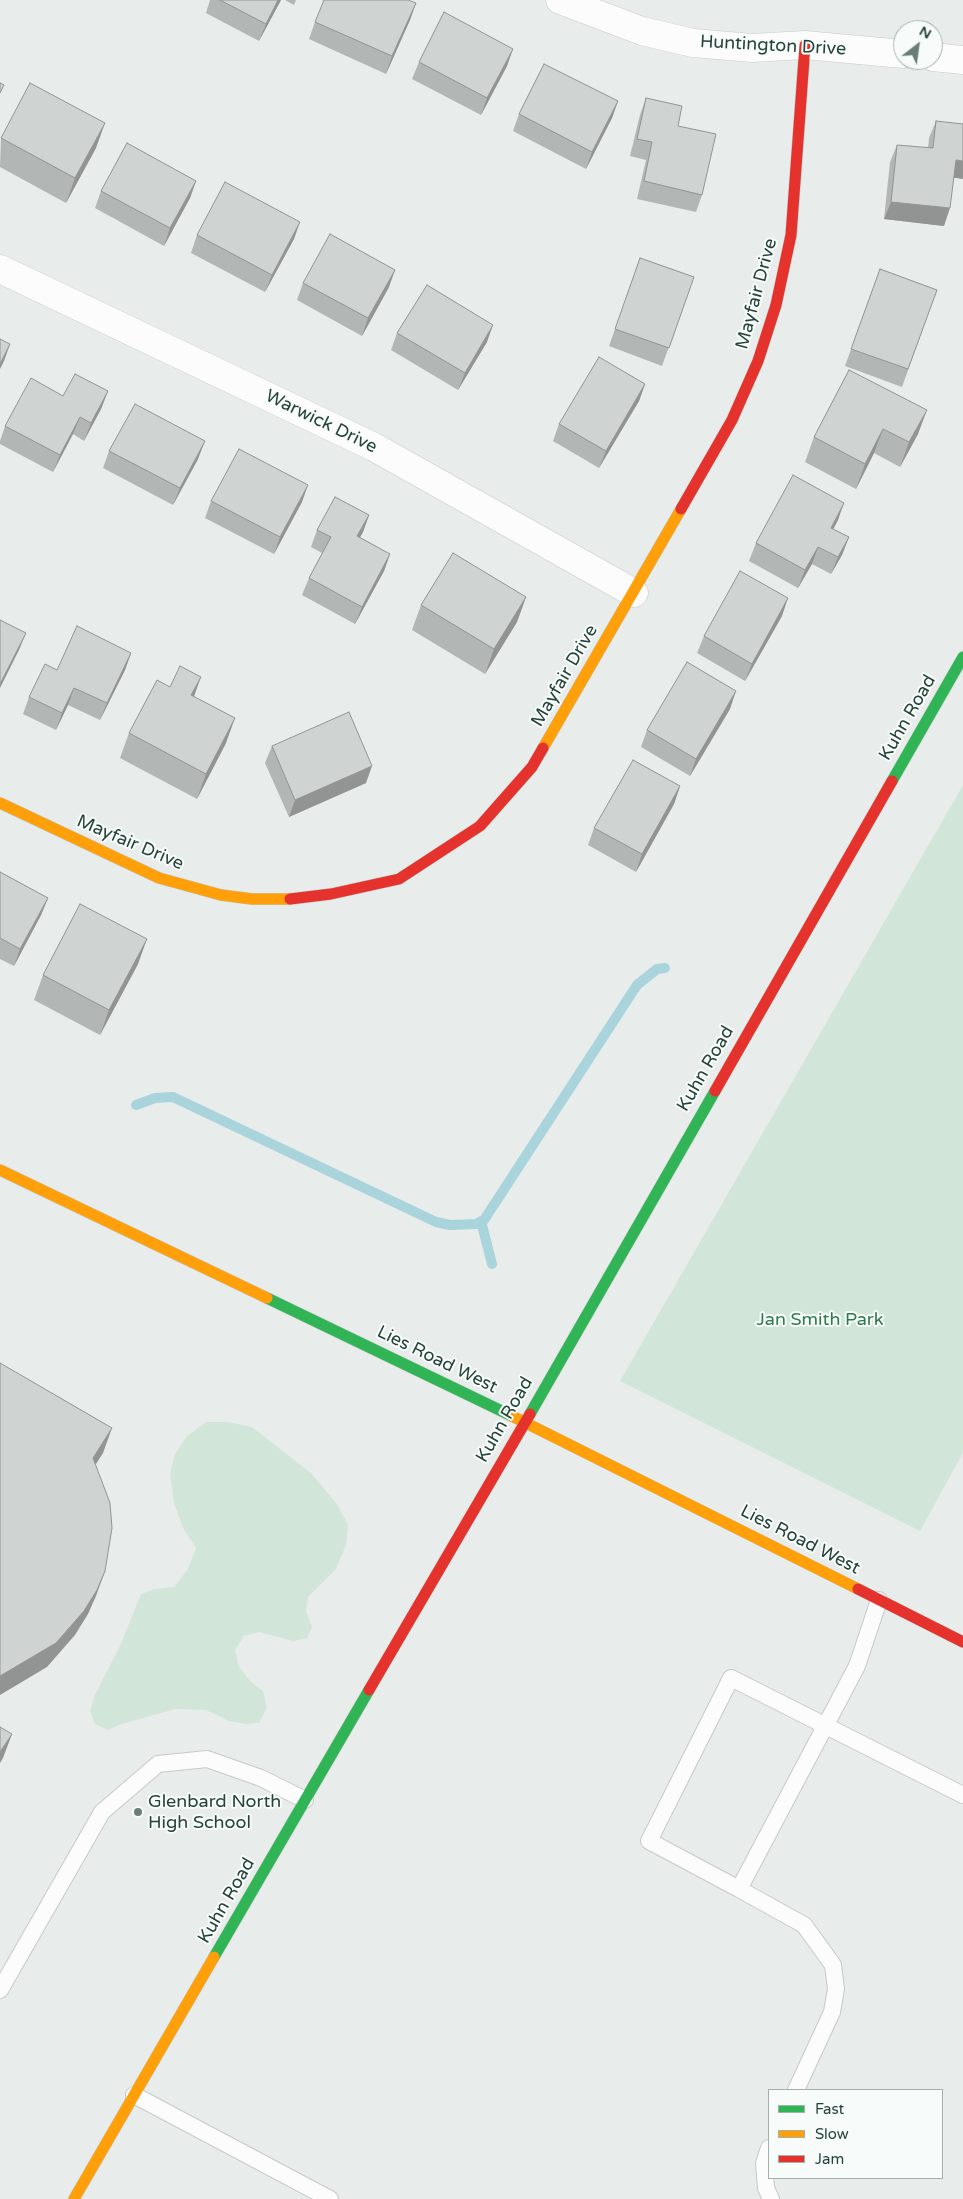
<!DOCTYPE html>
<html>
<head>
<meta charset="utf-8">
<style>
  body { margin:0 }
  #map { position:relative; width:963px; height:2199px; overflow:hidden; background:#e8edeb; font-family:"Varela Round",sans-serif }
  canvas { display:block }
  .legend { position:absolute; left:768px; top:2089px; width:175px; height:90px; box-sizing:border-box; background:#f7fbf9; border:1px solid #a3b1ad; margin:0; padding:6px 9px; list-style:none; font-size:15px; color:#24423a }
  .legend li { display:flex; align-items:center; gap:10px; height:25px }
  .legend b { width:25px; border:1px solid #a3b1ad }
  .north { position:absolute; left:893px; top:20px; width:50px; height:50px; box-sizing:border-box; background:#f7fbf9; border:1px solid #a3b1ad; border-radius:50%; rotate:30deg; font-size:14px; font-weight:700; line-height:20px; text-align:center; color:#24423a }
  .north::after { content:''; display:block; margin:auto; width:18px; height:22px; background:#697e78; clip-path:polygon(50% 0,100% 100%,50% 72%,0 100%) }
</style>
</head>
<body>
<div id="map">
<canvas width="963" height="2199"></canvas>
<ul class="legend">
<li><b style="height:6px;background:#30b455"></b>Fast</li>
<li><b style="height:6px;background:#ff9f0a"></b>Slow</li>
<li><b style="height:6px;background:#e5322d"></b>Jam</li>
</ul>
<div class="north">N</div>
</div>
<script>
const context = document.querySelector('canvas').getContext('2d');
context.lineJoin = 'round';
function paint(path, color) {
  context.fillStyle = color;
  context.fill(path, 'evenodd');
}
function toPath(rows) {
  const path = new Path2D();
  for (const r of rows) {
    path.moveTo(r[0], r[1]);
    for (let i = 2; i < r.length; i += 2) path.lineTo(r[i], r[i + 1]);
  }
  return path;
}
function strokePath(path, color, width, dash) {
  context.strokeStyle = color;
  context.lineWidth = width;
  context.lineCap = dash ? 'butt' : 'round';
  context.setLineDash(dash || []);
  context.stroke(path);
}
function label(font, color, halo, rows, align = 'center') {
  context.font = font + ' "Varela Round",sans-serif';
  context.lineWidth = 4;
  context.setLineDash([]);
  context.textBaseline = 'middle';
  context.strokeStyle = halo;
  context.fillStyle = color;
  for (const [text, x, y, turn = 0] of rows) {
    context.save();
    context.translate(x, y);
    context.rotate((+turn || 0) * Math.PI / 180);
    context.textAlign = isNaN(turn) ? turn : align;
    if (halo) context.strokeText(text, 0, 0);
    context.fillText(text, 0, 0);
    context.restore();
  }
}
paint(toPath([
  [963,785,963,1453,920,1531,620,1381],
  [206,1422,228,1422,252,1427,311,1473,337,1504,348,1525,346,1545,336,1569,308,1597,306,1611,312,1627,307,1638,293,1641,259,1632,244,1636,235,1650,239,1667,251,1682,263,1691,267,1708,259,1723,246,1724,229,1721,206,1710,175,1709,119,1725,108,1730,95,1724,90,1711,95,1695,120,1646,141,1594,155,1589,174,1587,188,1569,196,1548,183,1528,174,1503,170,1474,175,1454,187,1436]
]), '#d1e6d8');
strokePath(toPath([
  [136,1105,155,1098,173,1097,436,1222,450,1225,476,1224,484,1220,637,985,657,969,665,968],
  [481,1221,492,1264]
]), '#a9d4db', 10);
const lane = toPath([
  [739,1889,649,1841,731,1678,963,1795],
  [0,1990,102,1812,158,1764,207,1759,261,1778,305,1800],
  [796,2090,832,2012,836,1989,833,1965,804,1925,739,1889,857,1666,879,1600],
  [134,2095,330,2199],
  [769,2148,764,2163,766,2188,771,2199]
]);
const street = toPath([
  [560,0,642,31,693,43,752,48,805,45,903,54],
  [933,57,963,60],
  [0,269,374,447,634,593]
]);
const fast = toPath([
  [892,781,963,657],
  [267,1298,512,1416],
  [530,1414,715,1091],
  [214,1957,369,1690]
]);
const slow = toPath([
  [543,748,681,509],
  [0,803,159,878,221,895,252,899,290,899],
  [0,1170,267,1298],
  [512,1416,858,1589],
  [74,2199,214,1957]
]);
const jam = toPath([
  [681,509,732,420,758,361,776,305,791,235,805,45],
  [290,899,331,894,399,879,480,826,532,767,543,748],
  [715,1091,892,781],
  [858,1589,963,1642],
  [369,1690,530,1414]
]);
strokePath(lane, '#c5cac8', 18);
strokePath(street, '#c5cac8', 29);
strokePath(fast, '#c3cbc8', 12);
strokePath(slow, '#c3cbc8', 12);
strokePath(jam, '#c3cbc8', 12);
strokePath(lane, '#fcfcfc', 16);
strokePath(street, '#fcfcfc', 28);
strokePath(fast, '#30b455', 11);
strokePath(slow, '#ff9f0a', 11);
strokePath(jam, '#e5322d', 11);
paint(toPath([
  [210,0,281,0,259,41,206,13],
  [285,0,296,0,294,5],
  [416,3,410,20,386,74,309,39,315,22],
  [419,62,507,66,481,115,412,79],
  [646,98,678,126,702,195,696,212,637,199,646,160,630,156,640,115],
  [618,101,612,118,586,169,513,131,519,114],
  [936,121,963,179,954,177,944,226,884,219,890,162,897,145,928,148,929,138],
  [1,138,96,148,66,203,0,167],
  [196,181,190,198,164,246,95,208,101,191],
  [197,235,294,239,265,292,191,253],
  [640,258,694,277,662,366,609,346],
  [880,269,937,290,902,387,845,366],
  [303,283,389,287,362,336,297,300],
  [397,333,487,342,458,390,391,350],
  [849,370,918,434,900,467,874,453,856,489,805,462,814,437],
  [645,384,639,401,599,468,553,441,559,424],
  [108,391,101,409,84,441,73,434,53,472,0,444,0,441,5,426,63,396],
  [109,451,198,459,173,505,103,468],
  [211,501,302,502,274,554,205,518],
  [369,515,363,532,360,537,390,554,384,571,355,624,302,595,309,578,322,553,311,547,317,530],
  [838,520,833,529,849,537,842,555,831,574,812,564,798,588,749,561,756,543],
  [526,597,517,622,485,674,412,630,421,605],
  [782,616,745,681,697,653,704,636],
  [131,653,125,670,100,720,68,705,56,730,23,714,29,697,57,670],
  [170,687,194,696,226,743,197,799,120,758,129,733],
  [730,709,690,776,641,747,647,730],
  [272,746,366,783,289,817,265,763],
  [680,786,674,804,636,872,588,845,594,828],
  [0,872,48,898,41,915,14,966,0,959],
  [138,964,100,1035,34,1000,43,975]
]), '#b2b6b5');
paint(toPath([
  [278,0,281,0,259,41,266,24],
  [416,3,410,20,386,74,392,56],
  [513,49,507,66,481,115,487,98],
  [618,101,612,118,586,169,592,152],
  [105,123,96,148,66,203,75,178],
  [956,160,963,161,963,179,949,177],
  [196,181,190,198,164,246,170,228],
  [891,202,950,208,944,226,884,219],
  [300,222,294,239,265,292,272,275],
  [395,270,389,287,362,336,368,318],
  [493,325,487,342,458,390,465,373],
  [10,344,4,361,0,369,0,364],
  [645,384,639,401,599,468,606,451],
  [108,391,101,409,84,441,91,423],
  [927,410,918,434,900,467,909,442],
  [80,417,73,434,53,472,60,455],
  [883,429,874,453,856,489,865,464],
  [205,441,198,459,173,505,180,488],
  [308,485,302,502,274,554,280,537],
  [844,503,838,520,825,545,831,528],
  [369,515,363,532,351,553,357,536],
  [849,537,842,555,831,574,838,557],
  [818,547,812,564,798,588,805,570],
  [390,554,384,571,355,624,362,607],
  [526,597,517,622,485,674,494,649],
  [788,598,782,616,745,681,752,664],
  [26,633,19,650,0,688,0,684],
  [131,653,125,670,100,720,107,703],
  [201,677,192,702,191,695],
  [74,688,68,705,56,730,62,713],
  [736,691,730,709,690,776,696,759],
  [235,718,226,743,197,799,206,774],
  [372,766,366,783,289,817,295,800],
  [680,786,674,804,636,872,642,854],
  [48,898,41,915,14,966,20,949],
  [147,939,138,964,100,1035,109,1010],
  [112,1428,103,1453,84,1483,93,1458],
  [105,1571,96,1596,88,1614,75,1635,47,1667,0,1695,0,1676],
  [12,1734,3,1758,0,1763,0,1752]
]), '#919493');
const building = toPath([
  [220,0,278,0,266,24,220,0],
  [324,0,408,0,416,3,392,56,315,22,324,0],
  [444,12,513,49,487,98,419,62,444,12],
  [544,64,618,101,592,152,519,114,544,64],
  [0,83,4,85,0,93,0,83],
  [30,83,105,123,75,178,1,138,30,83],
  [646,98,682,106,678,126,716,134,702,195,644,181,652,142,637,139,646,98],
  [936,121,963,124,963,161,956,160,950,208,891,202,897,145,933,148,936,121],
  [127,143,196,181,170,228,101,191,127,143],
  [225,182,300,222,272,275,197,235,225,182],
  [330,234,395,270,368,318,303,283,330,234],
  [640,258,694,277,669,348,615,329,640,258],
  [880,269,937,290,908,369,851,349,880,269],
  [427,285,493,325,465,373,397,333,427,285],
  [0,339,10,344,0,364,0,339],
  [599,357,645,384,606,451,559,424,599,357],
  [849,370,927,410,909,442,883,429,865,464,814,437,849,370],
  [75,374,108,391,91,423,80,417,60,455,5,426,31,378,63,396,75,374],
  [135,404,205,441,180,488,109,451,135,404],
  [239,449,308,485,280,537,211,501,239,449],
  [793,475,844,503,831,528,849,537,838,557,818,547,805,570,756,543,793,475],
  [335,497,369,515,357,536,390,554,362,607,309,578,331,537,317,530,335,497],
  [453,553,526,597,494,649,421,605,453,553],
  [740,571,788,598,752,664,704,636,740,571],
  [0,620,26,633,0,684,0,620],
  [77,626,131,653,107,703,74,688,62,713,29,697,45,664,57,670,77,626],
  [687,662,736,691,696,759,647,730,687,662],
  [180,666,201,677,191,695,235,718,206,774,129,733,157,680,170,687,180,666],
  [349,712,372,766,295,800,272,746,349,712],
  [633,760,680,786,642,854,594,828,633,760],
  [0,872,48,898,20,949,0,938,0,872],
  [80,904,147,939,109,1010,43,975,80,904],
  [0,1363,112,1428,93,1458,110,1503,112,1528,105,1571,97,1590,84,1611,56,1643,0,1676,0,1363],
  [0,1727,12,1734,0,1752,0,1727]
]);
paint(building, '#cfd4d2');
strokePath(building, '#919493', 1);
for (const [x, y, r, color] of [
  [138,1812,5,"#697e78"]
]) {
  const dot = new Path2D();
  dot.arc(x, y, r, 0, 2 * Math.PI);
  context.fillStyle = color;
  context.fill(dot);
  strokePath(dot, '#f7fbf9', 2);
}
label('18px', '#24423a', '#f7fbf9', [
  ["Huntington Drive",773,46,3],
  ["Mayfair Drive",757,294,-75],
  ["Warwick Drive",321,422,26],
  ["Mayfair Drive",565,676,-60],
  ["Kuhn Road",908,718,-60],
  ["Mayfair Drive",130,843,23],
  ["Kuhn Road",706,1069,-60],
  ["Lies Road West",437,1360,26],
  ["Kuhn Road",505,1420,-60],
  ["Lies Road West",800,1540,27],
  ["Kuhn Road",227,1901,-60]
]);
label('18px', '#2d7a4b', '#f7fbf9', [
  ["Jan Smith Park",820,1320]
]);
label('18px', '#24423a', '#f7fbf9', [
  ["Glenbard North",148,1802],
  ["High School",148,1823]
], 'left');
</script>
</body>
</html>
